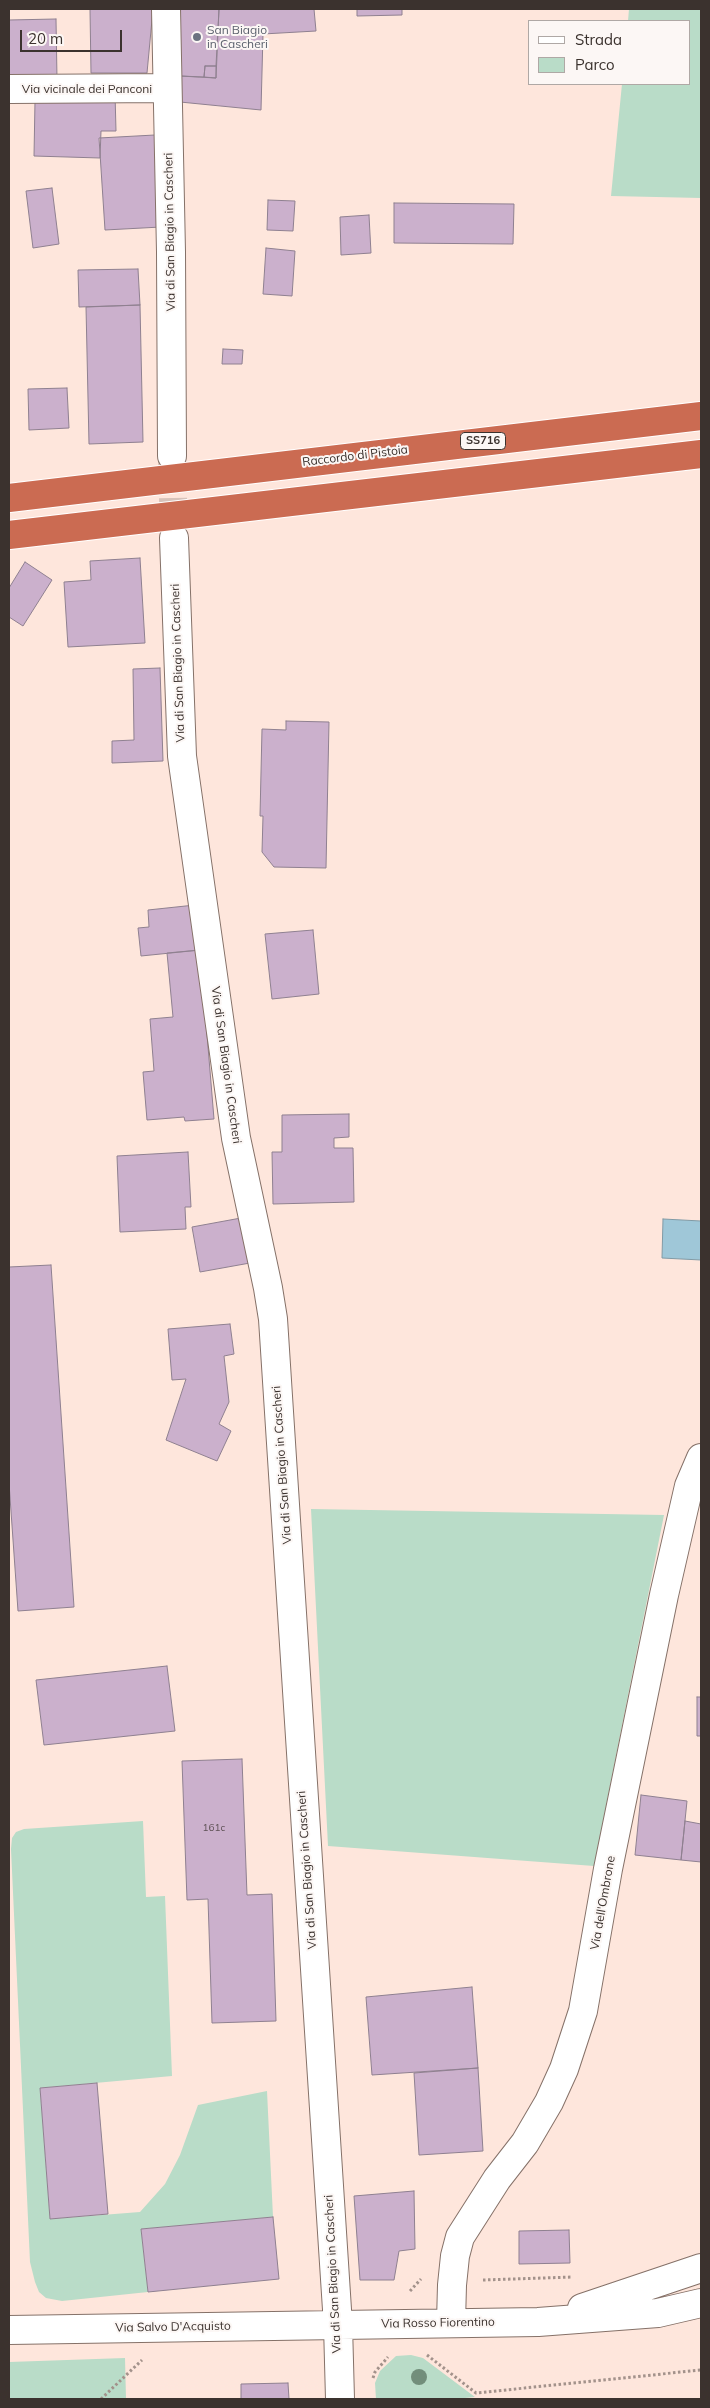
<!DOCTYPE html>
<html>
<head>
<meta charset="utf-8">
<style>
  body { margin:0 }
  #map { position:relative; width:710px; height:2408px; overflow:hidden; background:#fee6dc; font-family:Mulish,sans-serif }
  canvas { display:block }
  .frame { position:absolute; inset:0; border:10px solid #3b322e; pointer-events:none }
  .legend { position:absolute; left:528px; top:20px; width:162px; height:65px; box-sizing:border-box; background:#fcf7f5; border:1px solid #afa8a5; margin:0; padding:6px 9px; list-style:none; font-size:15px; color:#3b322e }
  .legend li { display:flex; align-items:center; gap:10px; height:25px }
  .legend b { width:25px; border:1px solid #afa8a5 }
  .scale { position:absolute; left:20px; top:30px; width:102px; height:22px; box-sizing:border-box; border:2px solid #3b322e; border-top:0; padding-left:6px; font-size:15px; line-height:18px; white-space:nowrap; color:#3b322e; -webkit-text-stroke:4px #fcf7f5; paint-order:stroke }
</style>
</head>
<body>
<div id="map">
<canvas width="710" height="2408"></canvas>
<div class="frame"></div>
<ul class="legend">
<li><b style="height:6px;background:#fff"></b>Strada</li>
<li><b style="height:14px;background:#b9dcc8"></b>Parco</li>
</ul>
<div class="scale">20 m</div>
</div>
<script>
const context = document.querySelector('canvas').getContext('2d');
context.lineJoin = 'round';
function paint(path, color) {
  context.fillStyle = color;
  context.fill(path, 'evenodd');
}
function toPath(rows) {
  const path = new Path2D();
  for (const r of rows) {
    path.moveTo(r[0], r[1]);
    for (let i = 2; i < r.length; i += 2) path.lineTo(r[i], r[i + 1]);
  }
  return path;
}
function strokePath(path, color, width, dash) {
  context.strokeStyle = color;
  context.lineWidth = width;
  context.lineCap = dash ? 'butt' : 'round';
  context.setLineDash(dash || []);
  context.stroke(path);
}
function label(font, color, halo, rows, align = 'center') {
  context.font = font + ' Mulish,sans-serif';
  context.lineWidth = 4;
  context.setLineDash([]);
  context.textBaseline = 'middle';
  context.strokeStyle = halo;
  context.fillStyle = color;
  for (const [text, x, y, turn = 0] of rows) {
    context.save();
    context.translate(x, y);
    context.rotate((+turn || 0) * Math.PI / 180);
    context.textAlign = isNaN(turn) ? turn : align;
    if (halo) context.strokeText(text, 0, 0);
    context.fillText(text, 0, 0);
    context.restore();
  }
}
paint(toPath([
  [629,9,701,9,701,198,611,196,622,84,689,84,689,21,628,21],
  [311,1509,664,1515,594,1866,328,1846],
  [143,1821,146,1897,165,1896,172,2076,40,2088,50,2219,140,2212,165,2184,180,2155,198,2105,267,2091,273,2217,141,2229,148,2292,62,2301,46,2298,39,2292,35,2282,30,2262,11,1849,12,1838,16,1832,24,1829],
  [411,2355,423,2358,475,2397,455,2399,376,2399,375,2383,380,2371,396,2356],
  [125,2358,126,2399,9,2399,9,2362]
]), '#b9dcc8');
const water = toPath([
  [663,1219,701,1221,701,1260,662,1258,663,1219]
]);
paint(water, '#9fc7d8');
strokePath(water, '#819aa5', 1);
const building = toPath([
  [90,9,153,9,147,73,91,73,90,9],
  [177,9,219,9,216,66,205,66,204,77,180,76,177,9],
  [219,9,314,9,316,31,263,34,261,110,180,102,180,76,216,78,219,9],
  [357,9,402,9,402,15,357,16,357,9],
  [56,19,57,79,9,80,9,20,56,19],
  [205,66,216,66,216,78,204,77,205,66],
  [115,93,116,131,101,131,100,158,34,156,35,101,115,93],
  [155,135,161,227,105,230,99,138,155,135],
  [52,188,59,244,33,248,26,191,52,188],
  [268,200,295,201,293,231,267,230,268,200],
  [394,203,514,204,513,244,394,243,394,203],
  [369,215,371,253,341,255,340,217,369,215],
  [266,248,295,251,292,296,263,294,266,248],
  [138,269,140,305,79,307,78,270,138,269],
  [140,305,143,442,89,444,86,307,140,305],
  [223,349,243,350,242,364,222,364,223,349],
  [67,388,69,428,29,430,28,389,67,388],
  [140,558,145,643,68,647,64,582,91,580,90,561,140,558],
  [25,562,52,580,23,626,9,617,9,588,25,562],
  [160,668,163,761,112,763,112,741,134,740,133,669,160,668],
  [286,721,329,722,326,868,274,867,262,852,263,816,260,816,262,729,286,730,286,721],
  [195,905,200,950,141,956,138,928,149,927,148,910,195,905],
  [313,930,319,994,272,999,265,934,313,930],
  [200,950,214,1119,185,1121,184,1117,147,1120,143,1072,154,1071,150,1019,173,1017,167,953,200,950],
  [349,1114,349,1137,334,1138,334,1148,353,1148,354,1202,273,1204,272,1152,282,1152,282,1115,349,1114],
  [188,1152,191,1207,185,1207,186,1229,120,1232,117,1156,188,1152],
  [241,1218,250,1263,200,1272,192,1227,241,1218],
  [51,1265,74,1607,18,1611,9,1483,9,1267,51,1265],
  [230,1324,234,1354,224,1356,229,1402,219,1424,231,1431,217,1461,166,1440,186,1379,172,1380,168,1329,230,1324],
  [167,1666,175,1731,44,1745,36,1680,167,1666],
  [697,1697,701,1697,701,1736,697,1736,697,1697],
  [242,1759,247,1895,272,1894,276,2021,212,2023,208,1899,187,1900,182,1761,242,1759],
  [641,1795,687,1801,681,1860,635,1855,641,1795],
  [685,1821,701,1824,701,1862,681,1860,685,1821],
  [472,1987,478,2068,372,2075,366,1997,472,1987],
  [478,2068,483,2151,419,2155,414,2073,478,2068],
  [97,2083,108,2214,50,2219,40,2088,97,2083],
  [414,2191,415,2249,399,2251,394,2280,360,2280,354,2196,414,2191],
  [273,2217,279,2279,148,2292,141,2229,273,2217],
  [569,2230,570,2263,519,2264,519,2231,569,2230],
  [288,2383,289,2399,241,2399,241,2384,288,2383]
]);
paint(building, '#cbb0cc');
strokePath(building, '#8f8090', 1);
strokePath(toPath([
  [172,456,174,538]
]), '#d7c2b9', 28, [28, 14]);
const minor = toPath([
  [166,9,171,252,172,456],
  [9,89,166,88],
  [174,538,182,756,236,1138,268,1288,273,1319,338,2325,340,2399],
  [582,2308,701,2268],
  [451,2322,452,2285,455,2256,460,2237,497,2179,525,2143,549,2102,564,2069,583,2011,608,1869,664,1595,689,1486,701,1458],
  [9,2330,538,2322,658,2313,701,2303]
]);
const highway = toPath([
  [9,498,701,416],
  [9,535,701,454]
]);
strokePath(minor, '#857168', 30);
strokePath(highway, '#fff', 30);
strokePath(toPath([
  [483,2280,572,2277],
  [410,2291,421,2279],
  [427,2355,476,2393,701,2370],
  [373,2378,375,2372,388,2357],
  [101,2399,142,2360]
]), '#a3928b', 3, [2.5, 2.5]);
strokePath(minor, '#fff', 28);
strokePath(highway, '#cb6b52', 28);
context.fillStyle = '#728e7b';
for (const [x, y] of [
  [419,2377]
]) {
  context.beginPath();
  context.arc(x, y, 8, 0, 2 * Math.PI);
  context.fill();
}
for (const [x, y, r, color] of [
  [197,37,5,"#6b7280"]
]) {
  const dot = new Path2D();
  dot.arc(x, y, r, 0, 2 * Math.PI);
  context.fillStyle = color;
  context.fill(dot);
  strokePath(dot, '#fcf7f5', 2);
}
label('10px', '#5f5256', null, [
  ["161c",214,1828]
]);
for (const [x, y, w] of [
  [483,441,45]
]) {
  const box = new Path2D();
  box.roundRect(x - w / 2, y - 8.5, w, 17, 4);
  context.fillStyle = '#fcf7f5';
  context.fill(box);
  strokePath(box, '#3b322e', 1);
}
label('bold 11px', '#3b322e', null, [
  ["SS716",483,441]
]);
label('12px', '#5b616d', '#fcf7f5', [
  ["San Biagio",207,30],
  ["in Cascheri",207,44]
], 'left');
label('12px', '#3b322e', '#fcf7f5', [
  ["Via vicinale dei Panconi",87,89],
  ["Via di San Biagio in Cascheri",170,232,-91],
  ["Raccordo di Pistoia",355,456,-7],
  ["Via di San Biagio in Cascheri",178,663,-92],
  ["Via di San Biagio in Cascheri",226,1065,82],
  ["Via di San Biagio in Cascheri",282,1465,-94],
  ["Via di San Biagio in Cascheri",307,1870,-94],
  ["Via dell'Ombrone",603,1903,-80],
  ["Via di San Biagio in Cascheri",333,2274,-93],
  ["Via Rosso Fiorentino",438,2323,-1],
  ["Via Salvo D'Acquisto",173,2327,-1]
]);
</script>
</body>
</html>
